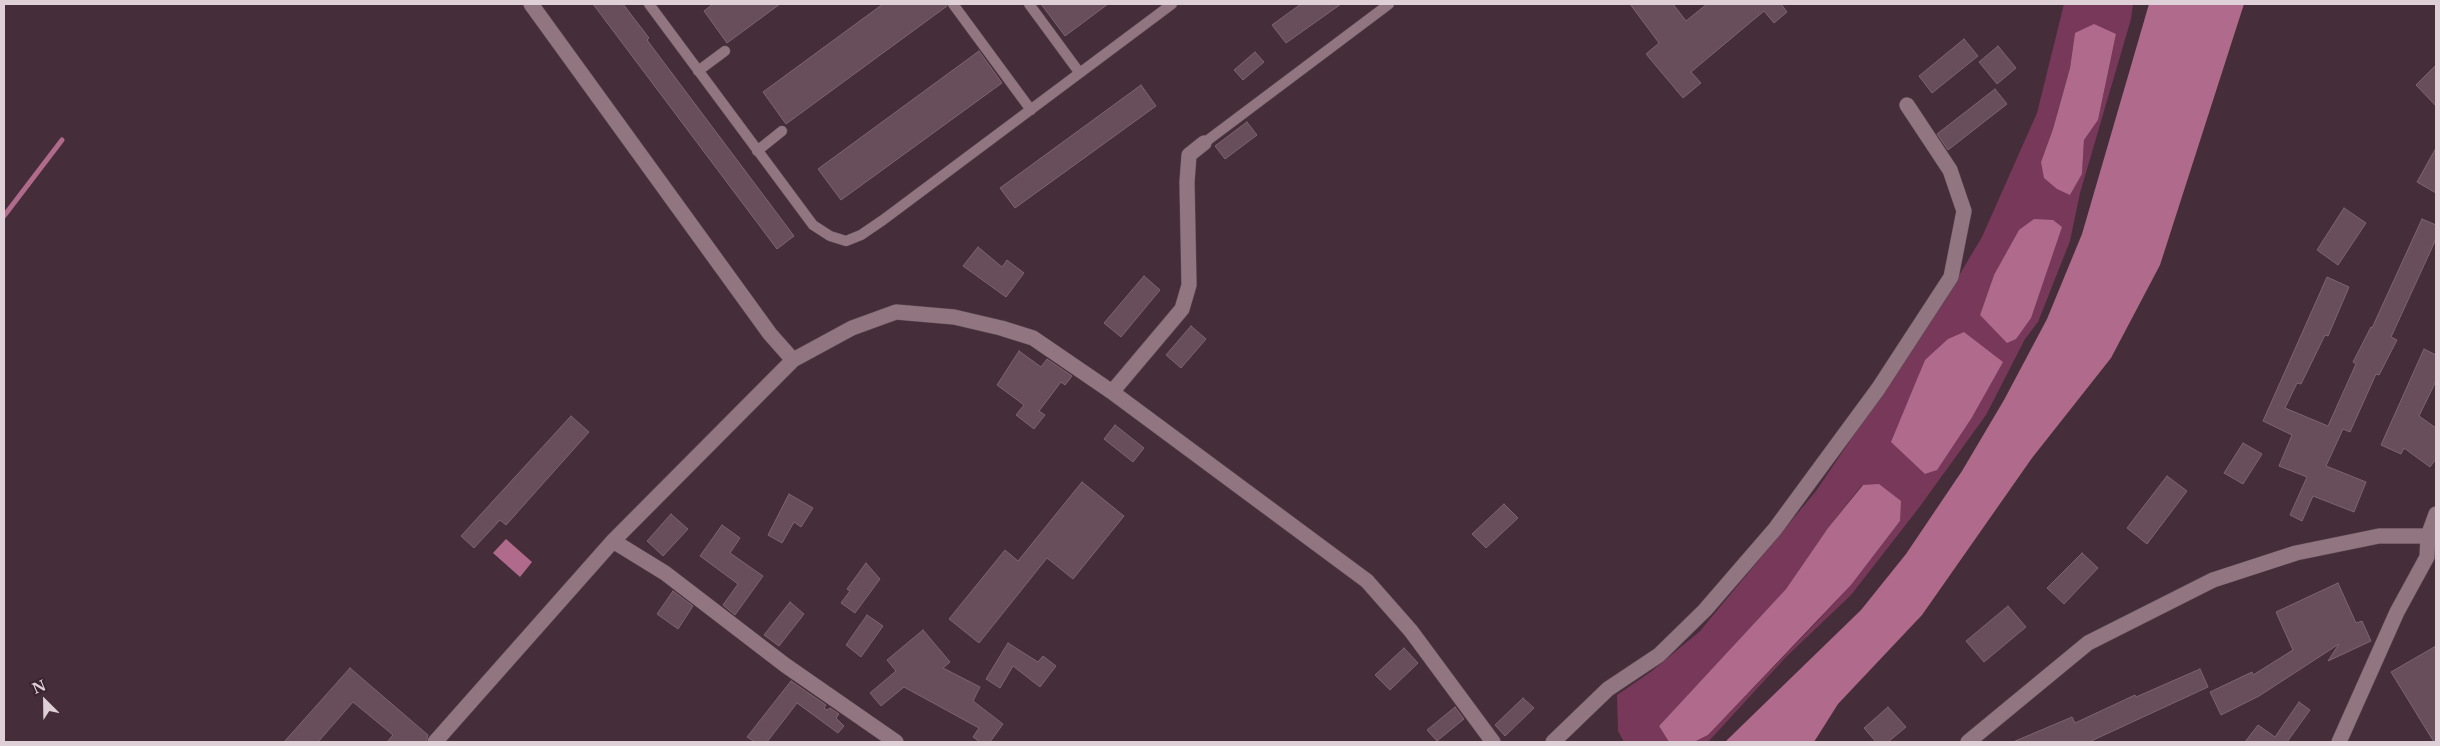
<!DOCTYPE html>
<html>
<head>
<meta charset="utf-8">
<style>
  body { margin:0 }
  #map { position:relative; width:2440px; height:746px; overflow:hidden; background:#452e39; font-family:"Libre Baskerville",serif }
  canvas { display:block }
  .frame { position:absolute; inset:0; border:5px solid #dfcfd6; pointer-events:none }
  .north { position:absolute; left:20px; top:676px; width:50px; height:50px; -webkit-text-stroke:4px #3a242f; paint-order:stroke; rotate:337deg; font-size:14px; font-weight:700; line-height:20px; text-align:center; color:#dfcfd6 }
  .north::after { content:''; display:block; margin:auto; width:18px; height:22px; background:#dfcfd6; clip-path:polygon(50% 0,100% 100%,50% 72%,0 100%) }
</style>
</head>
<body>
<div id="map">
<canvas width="2440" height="746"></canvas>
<div class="frame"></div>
<div class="north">N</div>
</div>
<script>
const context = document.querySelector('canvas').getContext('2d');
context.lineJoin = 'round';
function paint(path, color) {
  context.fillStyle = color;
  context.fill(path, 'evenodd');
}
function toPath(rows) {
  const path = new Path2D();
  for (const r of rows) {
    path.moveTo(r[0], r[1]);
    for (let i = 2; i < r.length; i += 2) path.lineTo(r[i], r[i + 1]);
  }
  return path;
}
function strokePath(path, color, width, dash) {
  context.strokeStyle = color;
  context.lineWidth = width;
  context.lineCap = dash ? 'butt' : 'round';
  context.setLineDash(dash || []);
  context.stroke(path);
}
paint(toPath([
  [2064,4,2133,4,2131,19,2080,193,2070,241,2038,322,2025,339,1986,415,1918,509,1851,595,1786,657,1708,742,1694,742,1708,735,1811,628,1851,585,1900,521,1862,485,1828,528,1786,589,1659,726,1669,742,1624,742,1618,731,1617,695,1652,671,1700,631,1816,491,1939,309,1982,237,2037,113],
  [2075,33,2116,34,2098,120,2084,140,2082,174,2070,195,2041,162,2053,129,2070,68],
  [1994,275,2007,342,1980,315],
  [1925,360,1971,419,1937,469,1926,474,1910,399]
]), '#783859');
paint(toPath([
  [2149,4,2244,4,2160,265,2111,358,2032,458,1922,615,1838,704,1814,742,1725,742,1861,610,1906,554,1962,471,2004,400,2047,319,2082,234],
  [2094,24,2116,34,2098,120,2084,140,2082,174,2070,195,2057,189,2044,178,2041,162,2053,129,2070,68,2075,33],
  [2034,219,2053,220,2062,227,2031,318,2016,339,2007,343,1980,315,1994,275,2019,230],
  [1964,332,2003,362,1971,419,1937,470,1925,474,1891,442,1925,360,1948,339],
  [1879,484,1901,501,1900,521,1851,585,1708,735,1694,742,1669,742,1659,726,1786,589,1828,528,1863,485],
  [506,539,532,562,520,577,493,553]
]), '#b06a8c');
strokePath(toPath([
  [4,216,62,140]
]), '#b06a8c', 5);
const building = toPath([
  [593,4,623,4,649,38,647,40,794,236,777,249,593,4],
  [713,4,780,4,727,43,704,11,713,4],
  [883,4,946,4,947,6,786,124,763,92,883,4],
  [1041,4,1108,4,1065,36,1041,4],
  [1301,4,1341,4,1286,43,1272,25,1301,4],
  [1630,4,1673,4,1686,21,1707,4,1781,4,1787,12,1774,23,1764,11,1691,72,1701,83,1683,98,1646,54,1659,43,1630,4],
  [1964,39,1978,56,1932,93,1919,76,1964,39],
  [1998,46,2016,68,1997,84,1979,62,1998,46],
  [979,51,1002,83,841,200,818,169,979,51],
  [1255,52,1264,62,1243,80,1234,70,1255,52],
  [2436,65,2436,106,2416,85,2436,65],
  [1141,85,1156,106,1015,208,1000,188,1141,85],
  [1995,89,2007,104,1948,150,1937,134,1995,89],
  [1247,122,1257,135,1225,159,1215,146,1247,122],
  [2436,148,2436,193,2417,182,2436,148],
  [2344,208,2366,223,2338,265,2317,250,2344,208],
  [2422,219,2436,225,2436,239,2391,337,2397,340,2379,375,2376,374,2350,432,2343,429,2326,466,2366,482,2354,512,2313,496,2302,521,2290,515,2307,477,2279,466,2292,435,2263,421,2327,277,2349,287,2328,336,2325,335,2301,384,2297,383,2285,408,2328,426,2356,364,2353,362,2371,327,2372,328,2422,219],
  [978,247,1002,267,1007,260,1024,273,1006,297,963,266,978,247],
  [1144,276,1160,290,1121,337,1104,323,1144,276],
  [1191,326,1206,339,1181,368,1166,355,1191,326],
  [2424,349,2436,355,2436,381,2419,416,2436,428,2436,459,2430,467,2404,448,2401,454,2381,445,2424,349],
  [1019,351,1041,367,1047,359,1072,376,1065,385,1061,382,1039,411,1045,415,1034,429,1016,415,1024,405,997,385,1019,351],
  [571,416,589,432,506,525,500,520,474,548,461,536,571,416],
  [1115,425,1144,448,1133,462,1104,439,1115,425],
  [2243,443,2262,454,2243,484,2224,473,2243,443],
  [2167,476,2187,491,2147,544,2127,528,2167,476],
  [1082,482,1124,516,1073,579,1047,558,979,643,949,619,1005,550,1018,561,1082,482],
  [789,494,813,508,801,527,794,522,782,543,768,535,789,494],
  [1504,504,1518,518,1486,548,1472,534,1504,504],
  [671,514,688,529,663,556,647,541,671,514],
  [722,525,740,538,730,553,763,576,735,615,723,605,738,584,700,556,722,525],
  [2082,553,2098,568,2064,604,2047,588,2082,553],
  [866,563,880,579,855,613,841,603,850,591,847,589,866,563],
  [2338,583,2356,623,2362,621,2371,641,2328,661,2339,644,2259,696,2221,715,2210,692,2252,672,2253,675,2293,650,2276,612,2338,583],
  [673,591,693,606,678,629,657,614,673,591],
  [790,602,804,614,779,646,764,635,790,602],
  [2008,606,2026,627,1984,662,1966,641,2008,606],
  [867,615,883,626,861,657,846,645,867,615],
  [923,630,950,662,943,668,980,687,973,701,1003,724,990,742,980,742,973,737,979,728,904,687,881,706,870,693,896,671,887,660,923,630],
  [1008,643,1038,662,1043,656,1056,666,1040,687,1013,666,1000,688,986,679,1008,643],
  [2436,646,2436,742,2434,742,2391,672,2436,646],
  [1404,648,1418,663,1390,690,1375,675,1404,648],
  [350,668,428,735,426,742,387,742,393,735,353,702,318,742,284,742,350,668],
  [2200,669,2208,687,2089,742,2013,742,2072,717,2075,723,2135,695,2136,697,2200,669],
  [791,681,826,705,824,708,827,710,830,708,839,714,836,718,844,726,838,733,797,703,767,742,755,742,747,737,791,681],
  [1523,698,1534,708,1505,736,1495,725,1523,698],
  [2299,702,2310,710,2287,742,2245,742,2258,725,2275,737,2299,702],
  [1455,707,1464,719,1437,741,1427,730,1455,707],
  [1888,707,1906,727,1888,742,1876,742,1864,728,1888,707]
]);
paint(building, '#684e5a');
strokePath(building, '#7e6470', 1);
const service = toPath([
  [649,4,813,225,830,236,846,241,861,235,883,220,1172,4],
  [953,4,1031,110],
  [1029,4,1079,72],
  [698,71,725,51],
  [1204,143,1389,4],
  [757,151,782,131]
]);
const minor = toPath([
  [531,4,770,334,793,360],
  [1204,143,1189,155,1187,182,1189,285,1182,309,1112,392,1367,581,1411,631,1493,742],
  [613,541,665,573,785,665,896,742],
  [435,742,613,541,793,360,852,328,896,312,954,317,1001,328,1033,338,1112,392],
  [1553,742,1608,689,1659,655,1705,610,1775,529,1878,389,1951,277,1964,211,1950,170,1907,105],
  [1968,742,2088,643,2213,580,2296,553,2379,536,2436,536],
  [2339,742,2397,612,2427,557,2428,536,2436,514]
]);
strokePath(service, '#5d4a53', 11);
strokePath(minor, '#5d4a53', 16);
strokePath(service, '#917682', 10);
strokePath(minor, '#917682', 15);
</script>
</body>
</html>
